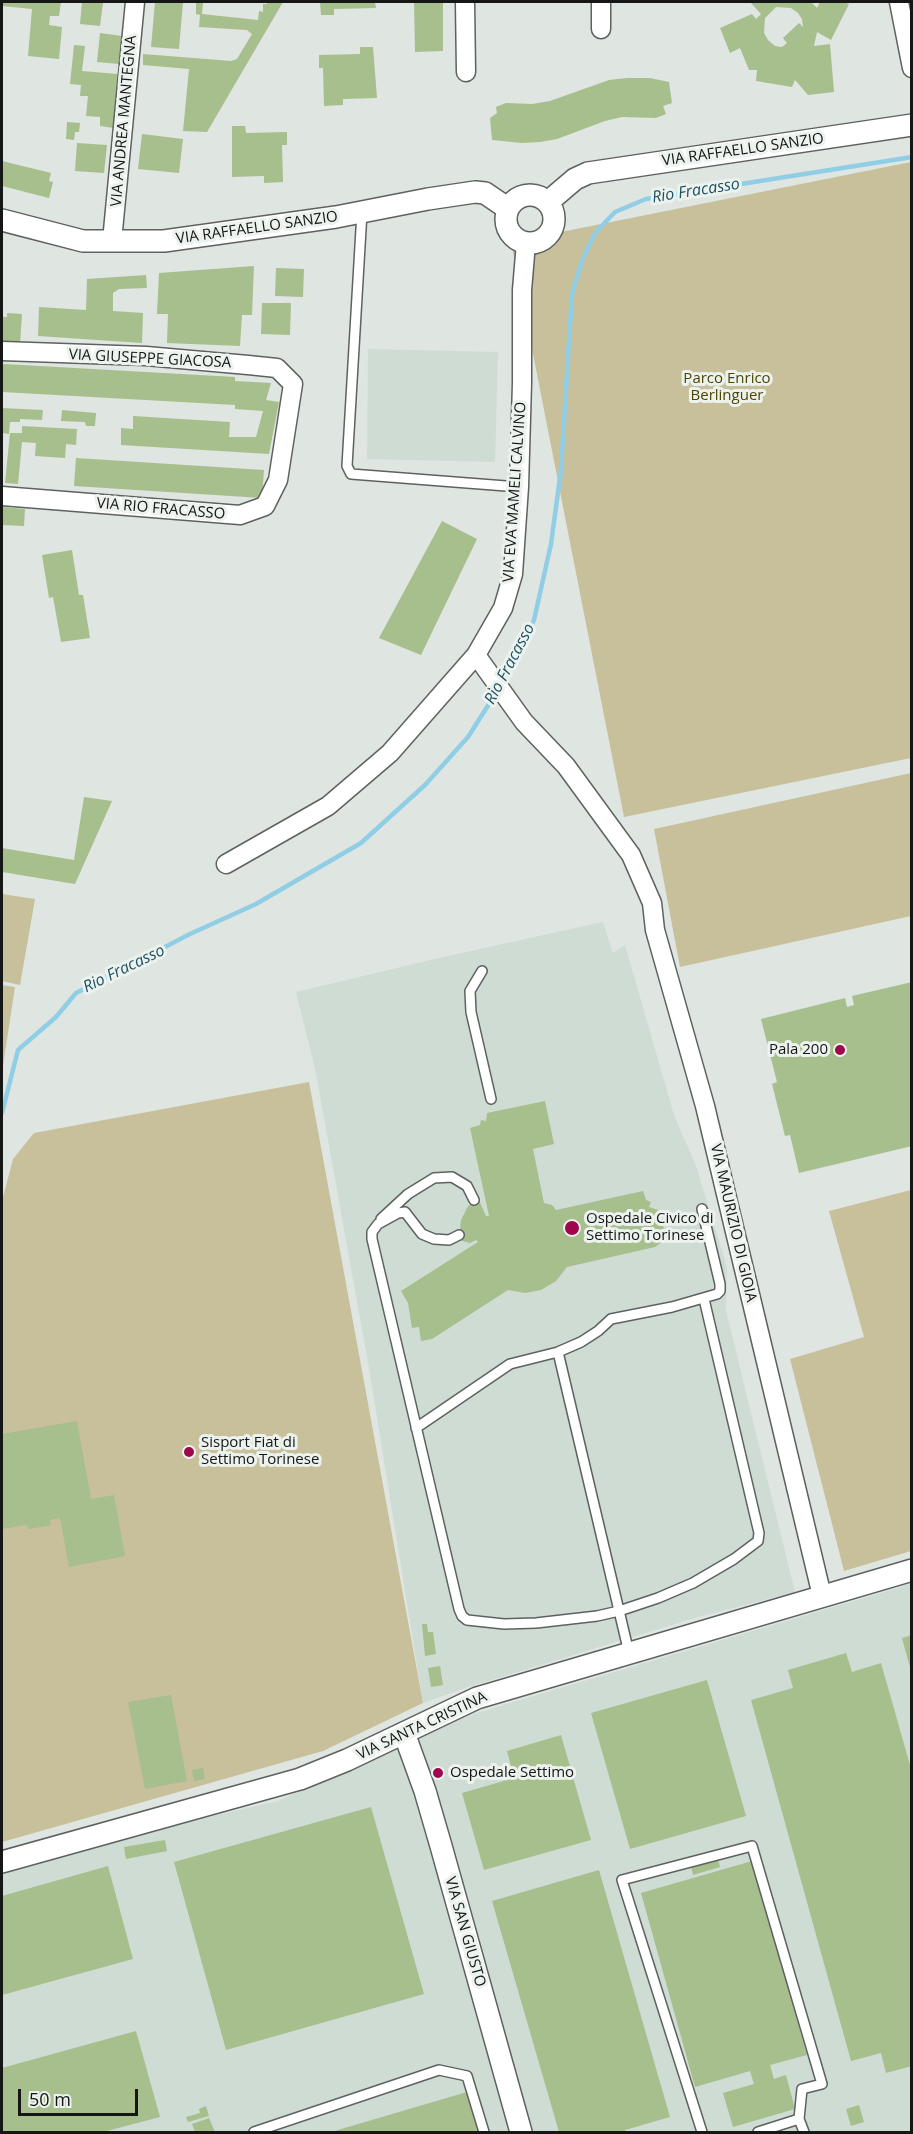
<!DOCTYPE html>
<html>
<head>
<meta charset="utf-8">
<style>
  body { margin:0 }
  #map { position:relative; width:913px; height:2134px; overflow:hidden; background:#dfe5e1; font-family:"Open Sans",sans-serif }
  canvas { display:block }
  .frame { position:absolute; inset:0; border:3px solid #151716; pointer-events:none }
  .scale { position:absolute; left:18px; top:2089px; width:120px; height:27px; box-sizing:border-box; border:3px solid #151716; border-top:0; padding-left:8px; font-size:18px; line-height:21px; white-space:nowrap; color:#151716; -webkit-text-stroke:4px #ecf2ee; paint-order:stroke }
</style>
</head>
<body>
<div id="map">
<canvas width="913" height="2134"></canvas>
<div class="frame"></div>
<div class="scale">50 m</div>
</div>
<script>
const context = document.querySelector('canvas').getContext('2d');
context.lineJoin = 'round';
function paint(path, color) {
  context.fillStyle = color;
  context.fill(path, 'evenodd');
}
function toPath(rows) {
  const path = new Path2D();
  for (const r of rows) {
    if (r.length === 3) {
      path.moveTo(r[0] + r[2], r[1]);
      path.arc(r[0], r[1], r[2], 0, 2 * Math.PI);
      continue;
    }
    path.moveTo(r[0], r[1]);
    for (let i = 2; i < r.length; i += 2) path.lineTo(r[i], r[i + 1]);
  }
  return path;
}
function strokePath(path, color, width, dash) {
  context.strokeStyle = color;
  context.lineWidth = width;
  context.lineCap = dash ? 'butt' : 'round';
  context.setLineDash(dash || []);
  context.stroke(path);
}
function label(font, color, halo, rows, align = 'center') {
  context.font = font + ' "Open Sans",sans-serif';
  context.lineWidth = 6;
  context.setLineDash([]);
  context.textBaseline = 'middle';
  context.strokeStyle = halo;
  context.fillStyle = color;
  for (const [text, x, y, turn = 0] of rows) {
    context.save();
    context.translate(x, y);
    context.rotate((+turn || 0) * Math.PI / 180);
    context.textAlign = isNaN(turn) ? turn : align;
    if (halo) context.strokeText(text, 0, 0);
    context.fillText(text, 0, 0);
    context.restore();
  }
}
paint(toPath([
  [368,349,498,352,495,462,367,459],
  [603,922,613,953,625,945,674,1115,696,1166,727,1267,726,1311,795,1592,695,1618,468,1687,423,1703,369,1368,315,1068,296,992,439,958],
  [911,1584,911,2132,2,2132,2,1865,278,1801,473,1714]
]), '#cfdcd4');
paint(toPath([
  [911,162,911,758,624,817,511,242],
  [911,773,911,916,680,967,654,829],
  [2,894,35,899,20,985,2,981],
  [2,985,15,987,2,1072],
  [309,1082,423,1703,323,1751,2,1842,2,1201,13,1159,34,1133],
  [911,1190,911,1551,844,1571,790,1359,864,1337,829,1211]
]), '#c8c09b');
strokePath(toPath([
  [502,683,534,620,551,544,561,470,572,293,582,261,595,233,615,212,646,199,912,157],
  [2,1113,18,1050,56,1017,76,993,190,934,256,904,361,843,425,785,468,737,496,693]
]), '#90cee5', 4.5);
paint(toPath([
  [2,2,61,2,59,16,50,16,49,25,62,27,59,59,28,56,32,9,2,6],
  [82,2,103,3,100,26,80,24],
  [155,2,183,2,179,49,151,47],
  [267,2,283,2,207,132,183,131,189,69,143,65,143,54,231,61,237,59,252,34,247,30,199,27,200,15,196,14,196,3,203,3,202,14,258,20,259,11,263,12,263,4,267,4],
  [320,2,375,2,376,8,334,9,334,15,321,15],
  [414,2,443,2,443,51,415,52],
  [753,2,811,2,817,8,820,2,843,2,849,4,831,40,817,32,814,46,830,44,834,92,808,95,795,80,792,87,756,81,757,70,749,70,740,48,730,53,720,28,752,14,756,19,761,14,751,3],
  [776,7,791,8,798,13,802,19,803,27,799,23,783,38,787,43,782,47,775,46,768,40,764,33,765,18],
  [100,33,122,36,119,64,97,62],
  [74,45,85,46,82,71,118,74,114,128,100,126,100,117,86,116,88,96,80,96,81,85,70,84],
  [360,47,373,47,377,98,343,99,343,105,324,106,323,68,319,68,319,55,360,54],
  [627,78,650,78,669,82,672,103,663,106,666,114,656,118,622,117,605,121,557,139,540,142,522,143,492,140,490,118,497,113,496,107,506,103,532,104,550,101,609,80],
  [67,122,80,123,79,132,75,132,74,140,66,139],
  [232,126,245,126,246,133,287,132,287,145,282,145,283,182,264,183,264,176,232,177],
  [142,134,183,139,179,173,138,169],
  [77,143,107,145,104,173,75,171],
  [2,161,51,173,49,181,53,182,49,198,2,186],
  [254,266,252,315,242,315,240,346,167,343,168,314,157,314,159,273],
  [276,268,304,269,303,297,275,296],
  [146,275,147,288,119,289,113,293,113,311,143,313,142,343,38,336,39,307,86,310,87,279],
  [262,303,291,303,290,335,261,334],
  [7,313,22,314,20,344,2,343,2,317,7,317],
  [4,364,235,377,235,381,271,383,266,400,279,402,269,454,121,445,121,428,133,429,133,416,230,422,229,437,256,437,263,411,235,409,235,405,2,392,2,366],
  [2,408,43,410,42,420,20,419,20,422,10,422,9,434,2,433],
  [62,410,96,413,95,426,86,426,85,422,61,421],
  [22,426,77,429,76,445,66,444,65,458,35,456,36,443,22,442,18,484,5,483,10,433,22,433],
  [76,458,264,470,262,498,74,486],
  [2,507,25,509,24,526,2,525],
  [442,521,477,539,421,655,379,638],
  [72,550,79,595,83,595,90,638,61,642,53,597,49,598,42,555],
  [84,797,112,801,75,884,2,872,2,848,74,860],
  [912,982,912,1146,799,1173,790,1135,785,1136,772,1084,777,1082,761,1019,845,998,847,1007,854,1005,852,996],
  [545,1101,554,1144,533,1149,544,1203,552,1205,556,1210,643,1191,646,1200,651,1202,649,1207,658,1210,656,1215,661,1217,666,1239,655,1247,567,1267,556,1281,541,1290,525,1293,508,1290,432,1339,421,1341,419,1327,412,1328,408,1303,401,1291,478,1242,476,1240,470,1243,459,1240,461,1220,467,1208,477,1196,486,1216,489,1216,470,1128,480,1125,481,1120,486,1121,487,1113],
  [77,1421,91,1499,114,1495,125,1556,69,1567,60,1518,50,1520,51,1525,30,1529,28,1529,27,1525,2,1529,2,1434],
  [422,1624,427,1624,428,1632,433,1632,436,1654,425,1656],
  [912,1635,912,1671,911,1671,902,1638],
  [846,1653,852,1672,881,1663,912,1772,912,2066,886,2073,881,2053,851,2061,751,1700,793,1688,788,1670],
  [440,1666,443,1685,431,1687,428,1668],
  [707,1680,746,1816,630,1849,591,1713],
  [171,1695,187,1781,145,1789,128,1702],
  [561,1735,591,1840,484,1870,462,1793,514,1778,507,1751],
  [203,1768,205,1779,194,1781,192,1770],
  [371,1807,424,1994,226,2050,174,1862],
  [165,1840,167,1851,126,1859,124,1847],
  [718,1859,720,1867,693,1875,691,1866],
  [752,1861,807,2055,770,2065,774,2079,786,2075,795,2109,733,2127,723,2093,754,2084,750,2071,695,2087,641,1893],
  [108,1866,133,1959,2,1995,2,1896],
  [599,1870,670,2117,625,2130,626,2132,559,2132,492,1901],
  [136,2031,160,2117,103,2132,2,2132,2,2068],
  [467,2092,479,2132,331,2132],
  [859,2105,864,2122,851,2126,846,2109],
  [206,2106,209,2116,188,2122,186,2117,200,2113,199,2109],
  [209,2118,215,2132,195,2132,192,2124]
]), '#a7be8d');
const service = toPath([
  [362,212,347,466,351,474,519,487],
  [482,971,470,991,471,1012,491,1099],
  [381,1219,408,1194,434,1178,452,1177,467,1186,474,1200],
  [459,1235,449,1240,434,1239,422,1234,405,1212,398,1213,378,1224,372,1232,372,1239,459,1609,462,1616,467,1620,504,1624,536,1623,597,1616,619,1611,658,1598,693,1583,734,1559,758,1541,759,1533,704,1299],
  [416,1428,510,1364,558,1352],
  [629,1653,558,1352,581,1342,598,1331,611,1319,672,1307,717,1294,720,1291,720,1284,702,1209],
  [254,2132,439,2070,467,2076,484,2132],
  [702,2132,622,1880,752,1846,822,2084,802,2089,799,2119,804,2132],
  [758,2132,799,2119]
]);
const minor = toPath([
  [465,2,466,72],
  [601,2,601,29],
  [899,2,912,68],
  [112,241,135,2],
  [2,351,146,356,248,365,277,368,293,384,278,480,265,506,240,515,2,496],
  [476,655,524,722,566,766,631,855,652,903,655,930,705,1106,822,1596],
  [226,864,328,806,390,753,476,655,503,608,513,574,519,487,522,383,522,290,526,243]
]);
const tertiary = toPath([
  [530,219,24],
  [548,202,575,179,588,173,912,125],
  [2,220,83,241,164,241,336,217,428,199,475,192,485,193,507,208],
  [404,1733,425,1791,441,1846,521,2132],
  [2,1862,300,1779,347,1760,477,1698,912,1570]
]);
strokePath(service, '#5d625f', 12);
strokePath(minor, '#5d625f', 21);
strokePath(tertiary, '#5d625f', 24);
strokePath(service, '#fff', 9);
strokePath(minor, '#fff', 18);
strokePath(tertiary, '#fff', 21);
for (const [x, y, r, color] of [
  [840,1050,6,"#9f074d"],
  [572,1228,8,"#9f074d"],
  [189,1452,6,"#9f074d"],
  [438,1773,6,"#9f074d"]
]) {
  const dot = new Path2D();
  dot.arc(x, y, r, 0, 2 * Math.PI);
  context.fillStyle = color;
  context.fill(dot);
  strokePath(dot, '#ecf2ee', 2);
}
label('15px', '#151716', '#ecf2ee', [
  ["VIA ANDREA MANTEGNA",124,121,-85],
  ["VIA RAFFAELLO SANZIO",743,150,-8],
  ["VIA RAFFAELLO SANZIO",257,228,-8],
  ["VIA GIUSEPPE GIACOSA",150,359,3],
  ["VIA EVA MAMELI CALVINO",515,492,-86],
  ["VIA RIO FRACASSO",161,509,5],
  ["VIA MAURIZIO DI GIOIA",733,1223,77],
  ["VIA SANTA CRISTINA",422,1726,-25],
  ["VIA SAN GIUSTO",465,1932,74]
]);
label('15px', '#514400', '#ecf2ee', [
  ["Parco Enrico",727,379],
  ["Berlinguer",727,396]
]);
label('15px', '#151716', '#ecf2ee', [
  ["Pala 200",828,1050,"right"],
  ["Ospedale Civico di",586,1219],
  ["Settimo Torinese",586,1236],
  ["Sisport Fiat di",201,1443],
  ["Settimo Torinese",201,1460],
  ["Ospedale Settimo",450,1773]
], 'left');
label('italic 16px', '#1d5162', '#ecf2ee', [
  ["Rio Fracasso",696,191,-9],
  ["Rio Fracasso",510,664,-62],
  ["Rio Fracasso",124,969,-26]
]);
</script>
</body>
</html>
